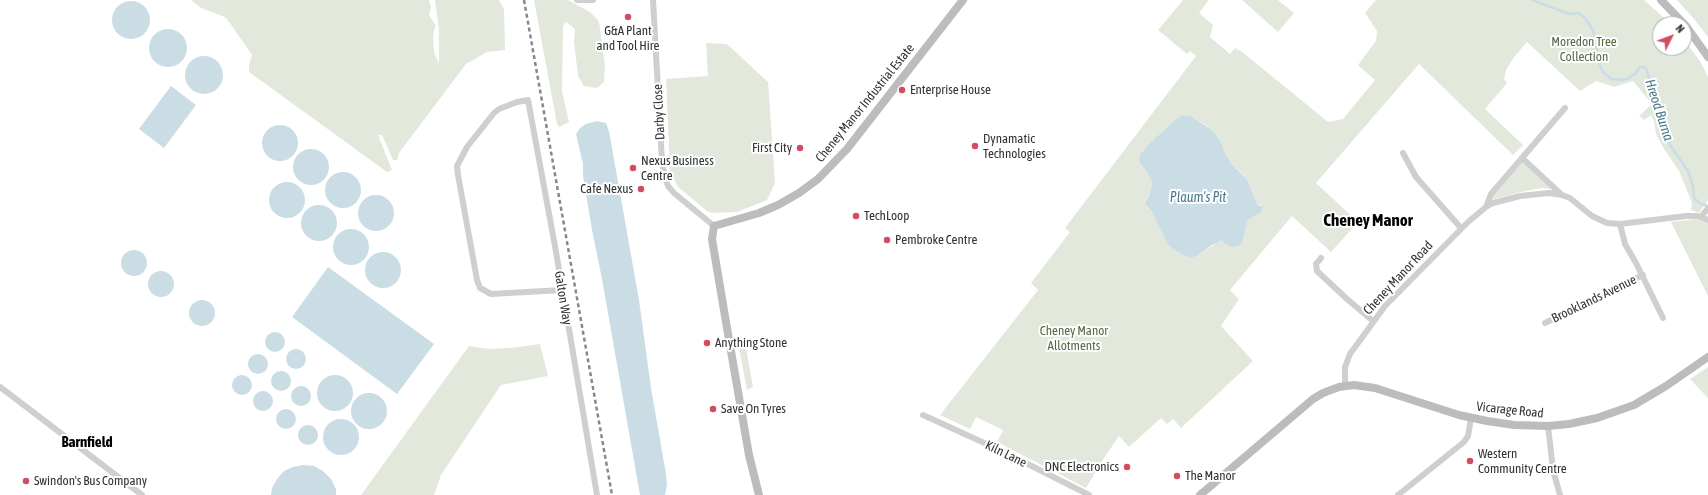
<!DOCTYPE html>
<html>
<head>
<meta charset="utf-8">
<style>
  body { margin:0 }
  #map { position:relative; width:1708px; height:495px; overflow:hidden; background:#fff; font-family:"Asap Condensed",sans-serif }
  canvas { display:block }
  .north { position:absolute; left:1652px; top:16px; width:40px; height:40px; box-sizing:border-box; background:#fff; border:1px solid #adadad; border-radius:50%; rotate:48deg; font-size:11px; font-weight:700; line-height:16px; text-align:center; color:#323232 }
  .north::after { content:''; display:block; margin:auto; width:14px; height:18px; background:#d04d63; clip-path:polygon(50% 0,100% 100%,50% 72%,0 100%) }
</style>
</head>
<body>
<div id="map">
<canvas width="1708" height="495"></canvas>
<div class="north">N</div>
</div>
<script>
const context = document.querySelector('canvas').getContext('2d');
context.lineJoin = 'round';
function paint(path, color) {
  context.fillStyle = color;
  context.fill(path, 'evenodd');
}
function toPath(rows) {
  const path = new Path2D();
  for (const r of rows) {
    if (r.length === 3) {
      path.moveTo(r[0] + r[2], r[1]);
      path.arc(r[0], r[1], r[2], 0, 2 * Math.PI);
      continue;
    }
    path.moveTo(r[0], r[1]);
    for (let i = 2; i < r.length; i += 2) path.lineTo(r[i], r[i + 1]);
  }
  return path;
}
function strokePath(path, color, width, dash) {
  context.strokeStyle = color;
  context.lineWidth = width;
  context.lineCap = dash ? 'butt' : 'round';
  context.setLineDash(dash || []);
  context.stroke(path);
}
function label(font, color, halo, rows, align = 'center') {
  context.font = font + ' "Asap Condensed",sans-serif';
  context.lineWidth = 4;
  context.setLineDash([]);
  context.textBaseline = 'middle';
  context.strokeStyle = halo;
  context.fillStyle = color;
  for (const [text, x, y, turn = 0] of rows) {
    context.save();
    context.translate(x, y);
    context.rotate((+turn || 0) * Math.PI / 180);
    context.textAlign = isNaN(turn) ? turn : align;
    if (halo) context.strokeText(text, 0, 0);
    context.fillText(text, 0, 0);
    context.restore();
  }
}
paint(toPath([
  [191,0,429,0,431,7,429,15,436,26,434,30,433,37,434,52,439,64,439,30,435,0,499,0,504,9,505,50,487,52,466,64,399,153,397,160,393,160,382,135,378,135,392,170,387,172,249,72,249,65,252,55,232,26,225,17,201,8],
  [534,0,568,0,590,12,599,21,605,66,604,82,597,88,584,86,578,76,574,42,575,29,566,22,563,26,562,91,569,122,559,127,557,124],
  [1183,0,1209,0,1199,13,1213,25,1210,37,1230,54,1235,48,1241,51,1328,122,1343,119,1375,80,1358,65,1376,41,1377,31,1365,13,1376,0,1644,0,1671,24,1660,24,1660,48,1684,48,1684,40,1700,61,1708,77,1708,200,1699,213,1691,210,1692,203,1679,171,1664,149,1656,134,1654,121,1651,115,1644,120,1639,116,1652,104,1633,81,1614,87,1596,81,1580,91,1527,42,1514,57,1506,70,1504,79,1507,83,1485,109,1523,145,1513,155,1419,64,1316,183,1358,222,1331,252,1292,216,1230,290,1239,299,1221,326,1253,361,1181,428,1173,419,1167,424,1161,418,1129,447,1119,436,1102,461,1086,488,997,442,1003,430,976,417,970,429,940,415,1038,290,1031,283,1070,232,1065,228,1196,56,1190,51,1187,54,1158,30],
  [1187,115,1206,125,1211,129,1220,140,1225,153,1231,163,1244,175,1257,204,1261,205,1260,213,1248,220,1242,242,1230,246,1224,242,1218,242,1197,256,1191,258,1183,255,1169,246,1152,212,1147,207,1147,198,1151,190,1152,182,1147,172,1140,165,1141,153,1153,140,1177,118],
  [1242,0,1278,0,1294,13,1278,32],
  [1677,0,1708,0,1708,37,1694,19],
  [706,43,727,44,768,82,775,183,767,200,737,212,712,213,707,211,678,187,670,171,666,79,708,76],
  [1522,162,1551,189,1541,188,1521,192,1490,200],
  [1695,219,1708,223,1708,296,1671,222],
  [540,344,548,376,501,385,441,475,434,495,361,495,469,346,489,349,510,348],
  [742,346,746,348,753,387,747,390,739,348],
  [1708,367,1708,398,1690,379]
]), '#e3e8dd');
paint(toPath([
  [131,20,19],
  [168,48,19],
  [204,75,19],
  [171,86,196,105,164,148,139,129],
  [1183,115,1190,116,1211,129,1220,140,1225,153,1231,163,1246,178,1257,204,1263,207,1260,213,1248,220,1242,243,1238,246,1232,247,1221,241,1212,245,1197,256,1191,258,1183,255,1169,246,1152,212,1145,204,1151,190,1152,182,1147,172,1140,164,1139,159,1141,153,1153,140,1177,118],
  [597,121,606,123,609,131,639,300,651,388,666,474,667,484,665,495,640,495,602,279,592,230,583,176,583,164,576,134,580,128,586,124],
  [280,143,18],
  [311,167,18],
  [343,190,18],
  [287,200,18],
  [376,213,18],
  [319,223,18],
  [351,247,18],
  [134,263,13],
  [383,270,18],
  [328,267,434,344,397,394,292,317],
  [161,284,13],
  [202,313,13],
  [275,342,10],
  [296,359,10],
  [258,364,10],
  [281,381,10],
  [242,385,10],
  [335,393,18],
  [301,396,10],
  [263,401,10],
  [369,411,18],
  [286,419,10],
  [341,437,18],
  [308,435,10],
  [303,465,314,466,323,471,331,479,336,489,336,495,271,495,272,488,277,479,284,471,293,467]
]), '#cadde4');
strokePath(toPath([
  [1532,0,1570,14,1578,13,1584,17,1593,30,1600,65,1603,72,1611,79,1622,80,1627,79,1635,74,1640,67,1644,67,1646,69,1649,77,1650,89,1661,113,1670,145,1688,171,1693,186,1694,198,1699,203,1708,206]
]), '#cadde4', 2.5);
strokePath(toPath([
  [577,0,593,0],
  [653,0,662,162,665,177,668,186,674,193,714,226],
  [1403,153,1416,177,1461,228],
  [1522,158,1562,195],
  [1486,207,1491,194,1565,108],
  [1701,217,1708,208],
  [1620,224,1625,244,1636,263,1663,318],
  [1321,258,1316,264,1317,271,1347,299,1373,321],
  [562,290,491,294,480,288,477,280,458,175,457,166,467,147,494,113,499,109,517,102,528,100,555,246,597,495],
  [1545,323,1643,275],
  [1345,385,1345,367,1350,354,1385,306,1468,222,1486,207,1493,203,1520,196,1549,193,1562,195,1570,198,1592,216,1607,223,1620,224,1686,216,1697,216,1708,220],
  [0,387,142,495],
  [923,415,1004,452,1089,495],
  [1548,426,1553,470,1560,495],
  [1398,495,1464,442,1468,436,1471,418]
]), '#cfcfcf', 6);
strokePath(toPath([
  [1661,0,1686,26,1708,57],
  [759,495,749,455,727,328,712,239,714,226,759,213,778,205,799,193,818,179,847,149,963,0],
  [1200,495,1313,399,1323,393,1339,387,1354,385,1375,388,1459,415,1487,421,1514,425,1548,426,1569,424,1597,418,1634,405,1666,386,1708,357]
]), '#bcbcbc', 8);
strokePath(toPath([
  [524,0,612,495]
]), '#878787', 2.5, [4, 3]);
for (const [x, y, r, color] of [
  [628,17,4,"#d04d63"],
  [902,90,4,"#d04d63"],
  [975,146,4,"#d04d63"],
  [800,148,4,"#d04d63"],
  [633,168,4,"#d04d63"],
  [641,189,4,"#d04d63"],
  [856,216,4,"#d04d63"],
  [887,240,4,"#d04d63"],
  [707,343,4,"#d04d63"],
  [713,409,4,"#d04d63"],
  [1470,461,4,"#d04d63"],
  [1127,467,4,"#d04d63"],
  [1177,476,4,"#d04d63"],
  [26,481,4,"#d04d63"]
]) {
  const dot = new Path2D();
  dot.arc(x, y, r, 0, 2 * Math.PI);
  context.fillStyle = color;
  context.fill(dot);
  strokePath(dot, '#fff', 1.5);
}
label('13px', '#323232', '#fff', [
  ["G&A Plant",628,31,"center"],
  ["and Tool Hire",628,46,"center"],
  ["Enterprise House",910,90],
  ["Dynamatic",983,139],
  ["Technologies",983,154],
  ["First City",792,148,"right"],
  ["Nexus Business",641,161],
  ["Centre",641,176],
  ["Cafe Nexus",633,189,"right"],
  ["TechLoop",864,216],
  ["Pembroke Centre",895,240],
  ["Anything Stone",715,343],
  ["Save On Tyres",721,409],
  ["Western",1478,454],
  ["Community Centre",1478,469],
  ["DNC Electronics",1119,467,"right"],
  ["The Manor",1185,476],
  ["Swindon's Bus Company",34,481]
], 'left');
label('13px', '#596944', '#fff', [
  ["Moredon Tree",1584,42],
  ["Collection",1584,57],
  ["Cheney Manor",1074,331],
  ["Allotments",1074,346]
]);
label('13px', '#323232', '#fff', [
  ["Cheney Manor Industrial Estate",865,103,-51],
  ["Darby Close",659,112,-93],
  ["Cheney Manor Road",1398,278,-47],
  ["Galton Way",563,298,81],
  ["Brooklands Avenue",1594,299,-26],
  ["Vicarage Road",1510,410,6],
  ["Kiln Lane",1006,454,26]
]);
label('italic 14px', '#49788b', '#fff', [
  ["Hreod Burna",1659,110,72],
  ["Plaum's Pit",1198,198]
]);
label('bold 15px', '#000', '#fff', [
  ["Barnfield",87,442]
]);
label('bold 17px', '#000', '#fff', [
  ["Cheney Manor",1368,221]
]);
</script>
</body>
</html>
